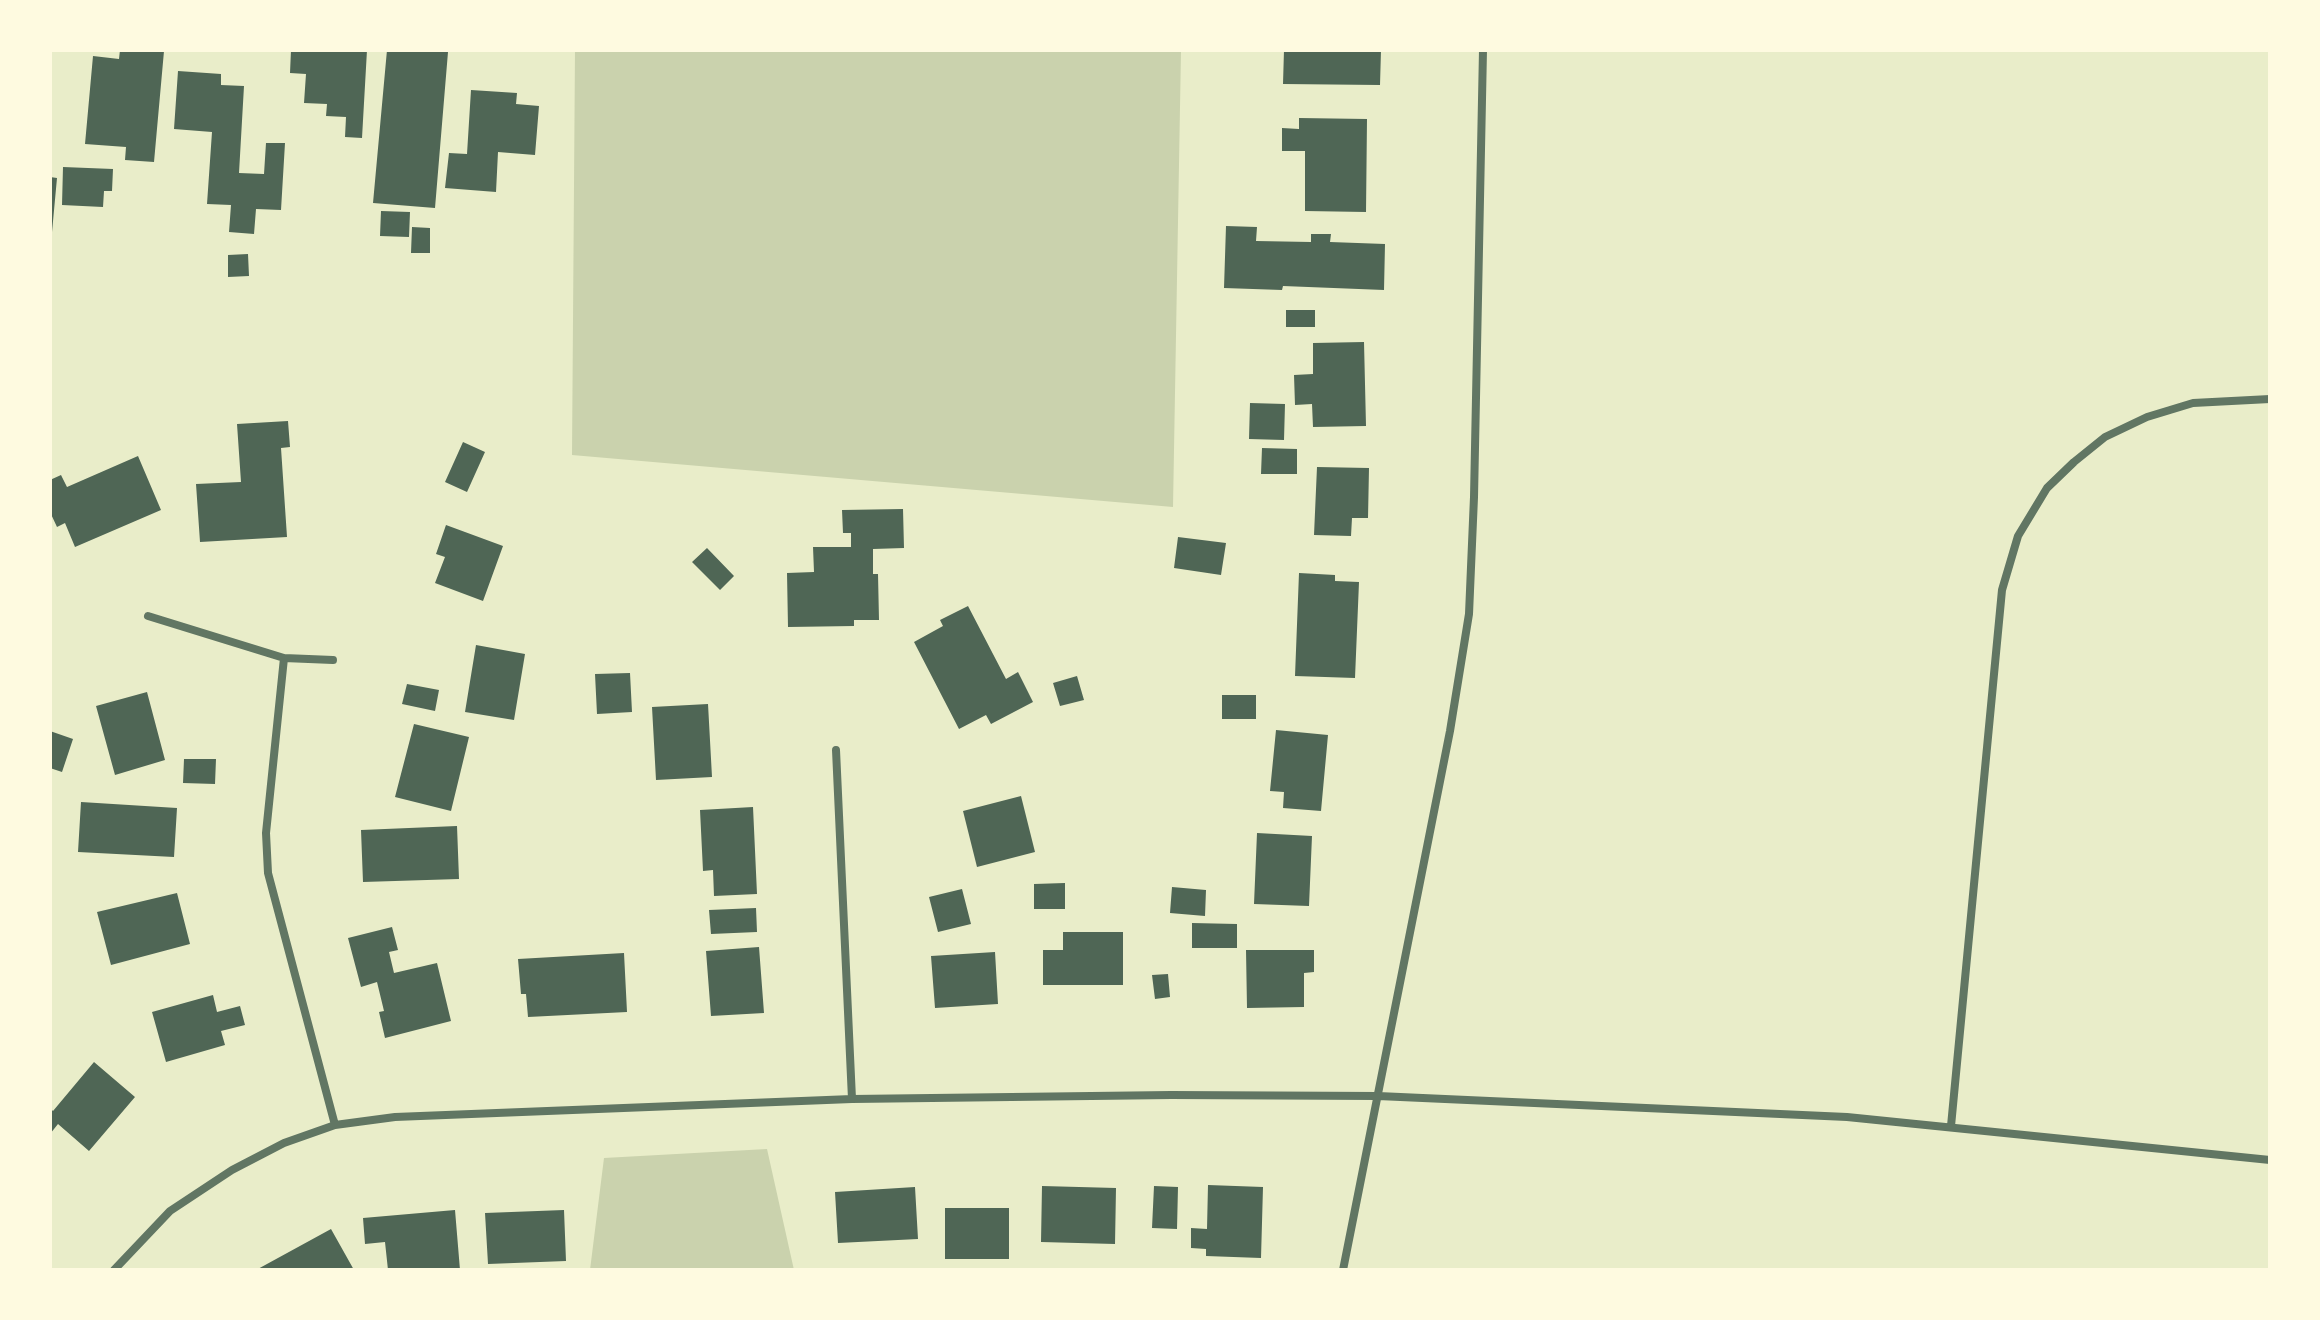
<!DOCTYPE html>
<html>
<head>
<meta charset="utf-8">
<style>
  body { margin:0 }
  #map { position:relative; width:2320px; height:1320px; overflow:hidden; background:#e9edc9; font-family:Montserrat,sans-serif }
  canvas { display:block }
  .frame { position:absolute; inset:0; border:52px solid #fefae0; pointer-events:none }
</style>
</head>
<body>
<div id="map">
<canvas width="2320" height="1320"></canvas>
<div class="frame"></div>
</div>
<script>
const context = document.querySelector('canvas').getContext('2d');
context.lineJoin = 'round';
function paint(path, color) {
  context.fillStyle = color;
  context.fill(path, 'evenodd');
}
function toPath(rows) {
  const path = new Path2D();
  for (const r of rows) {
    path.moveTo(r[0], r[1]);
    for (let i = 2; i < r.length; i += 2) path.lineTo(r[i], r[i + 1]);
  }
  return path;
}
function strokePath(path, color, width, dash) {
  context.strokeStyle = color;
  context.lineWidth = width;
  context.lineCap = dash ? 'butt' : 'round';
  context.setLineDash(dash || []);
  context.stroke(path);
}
paint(toPath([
  [575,50,1181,50,1173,507,572,455],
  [767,1149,794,1270,590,1270,604,1158]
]), '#cad2ad');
paint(toPath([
  [120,50,164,51,154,162,125,160,126,147,85,144,93,56,119,59],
  [291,50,367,50,362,138,345,137,346,117,326,116,327,104,304,103,306,74,290,73],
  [387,50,448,52,435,208,373,203],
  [1284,50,1381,50,1380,85,1283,84],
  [178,71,221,74,221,85,244,86,239,173,264,174,266,143,285,143,281,210,256,209,254,234,229,232,231,205,207,204,212,132,174,129],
  [471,90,517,93,516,104,539,106,535,155,498,152,496,192,445,188,449,153,467,154],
  [1299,118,1367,119,1366,212,1305,211,1305,151,1282,151,1282,128,1299,129],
  [63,167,113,169,112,191,104,191,103,207,62,205],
  [50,177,57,178,52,232,50,232],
  [381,211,410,212,409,237,380,236],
  [1226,226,1257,227,1256,241,1311,242,1311,234,1331,234,1330,242,1385,244,1384,290,1283,286,1282,290,1224,288],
  [412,227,430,228,430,253,411,253],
  [248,254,249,276,228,277,228,255],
  [1286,310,1315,310,1315,327,1286,327],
  [1364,342,1366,426,1313,427,1312,404,1295,405,1294,375,1313,374,1313,343],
  [1250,403,1285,404,1284,440,1249,439],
  [288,421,290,447,281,448,287,537,200,542,196,484,241,482,237,424],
  [463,442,485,452,467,492,445,482],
  [1262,448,1297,449,1297,474,1261,474],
  [138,456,161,510,75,547,65,523,57,527,50,512,50,480,61,475,67,487],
  [1317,467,1369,468,1368,518,1352,518,1351,536,1314,535],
  [903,509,904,548,873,549,873,574,878,574,879,620,854,620,854,626,788,627,787,573,814,572,813,547,851,547,851,533,843,533,842,510],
  [446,525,503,546,483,601,435,583,445,557,436,554],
  [1178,537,1226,543,1221,575,1174,568],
  [707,548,734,576,720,590,692,562],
  [1299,573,1335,575,1335,581,1359,582,1355,678,1295,676],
  [968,606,1006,679,1018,672,1033,702,991,724,986,715,959,729,914,642,943,626,940,620],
  [476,645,525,654,514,720,465,712],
  [630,673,632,712,597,714,595,674],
  [1077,676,1084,700,1060,706,1053,683],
  [407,684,439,690,435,711,402,704],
  [147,692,165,760,115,775,96,706],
  [1222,695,1256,695,1256,719,1222,719],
  [708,704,712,777,656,780,652,707],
  [414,724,469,737,451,811,395,797],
  [1276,730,1328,735,1321,811,1283,808,1284,792,1270,791],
  [50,731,73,739,62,772,50,768],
  [184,759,216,759,215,784,183,783],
  [1021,796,1035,852,977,867,963,811],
  [81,802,177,808,174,857,78,852],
  [753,807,757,894,714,896,713,870,703,871,700,810],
  [457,826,459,879,363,882,361,830],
  [1257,833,1312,836,1309,906,1254,904],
  [1065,883,1065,909,1034,909,1034,884],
  [1172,887,1206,890,1205,916,1170,913],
  [962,889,971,924,938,932,929,897],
  [177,893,190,944,111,965,97,912],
  [756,908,757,932,711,934,709,910],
  [1192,923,1237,924,1237,948,1192,948],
  [392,927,398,950,389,952,394,973,437,963,451,1021,385,1038,379,1012,384,1011,377,982,361,987,348,938],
  [1063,932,1123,932,1123,985,1043,985,1043,950,1063,950],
  [759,947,764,1013,711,1016,706,951],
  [1246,950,1314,950,1314,972,1304,973,1304,1007,1247,1008],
  [995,952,998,1004,935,1008,931,956],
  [624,953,627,1012,528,1017,526,994,521,994,518,959],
  [1168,974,1170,997,1155,999,1152,975],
  [213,995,217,1012,240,1006,245,1025,221,1031,225,1045,166,1062,152,1012],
  [94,1062,135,1097,89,1151,58,1124,50,1134,50,1108,53,1111],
  [1208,1185,1263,1187,1261,1258,1206,1256,1206,1249,1191,1248,1191,1228,1207,1229],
  [1042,1186,1116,1188,1115,1244,1041,1242],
  [1154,1186,1178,1187,1177,1229,1152,1228],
  [915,1187,918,1239,838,1243,835,1192],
  [945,1208,1009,1208,1009,1259,945,1259],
  [455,1210,460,1270,388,1270,385,1242,365,1244,363,1218],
  [564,1210,566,1261,488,1264,485,1213],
  [331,1229,354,1270,256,1270]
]), '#4f6655');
strokePath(toPath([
  [148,616,284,658,333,660],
  [284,658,266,833,268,873,335,1125],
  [836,750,852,1099],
  [1951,1126,2002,590,2018,536,2047,488,2074,462,2105,437,2147,417,2193,403,2270,399],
  [114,1270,170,1211,232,1170,284,1143,335,1125,395,1117,852,1099,1171,1095,1378,1096,1847,1117,2270,1160],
  [1343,1270,1450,731,1469,614,1474,497,1483,50]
]), '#617663', 8);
</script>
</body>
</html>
